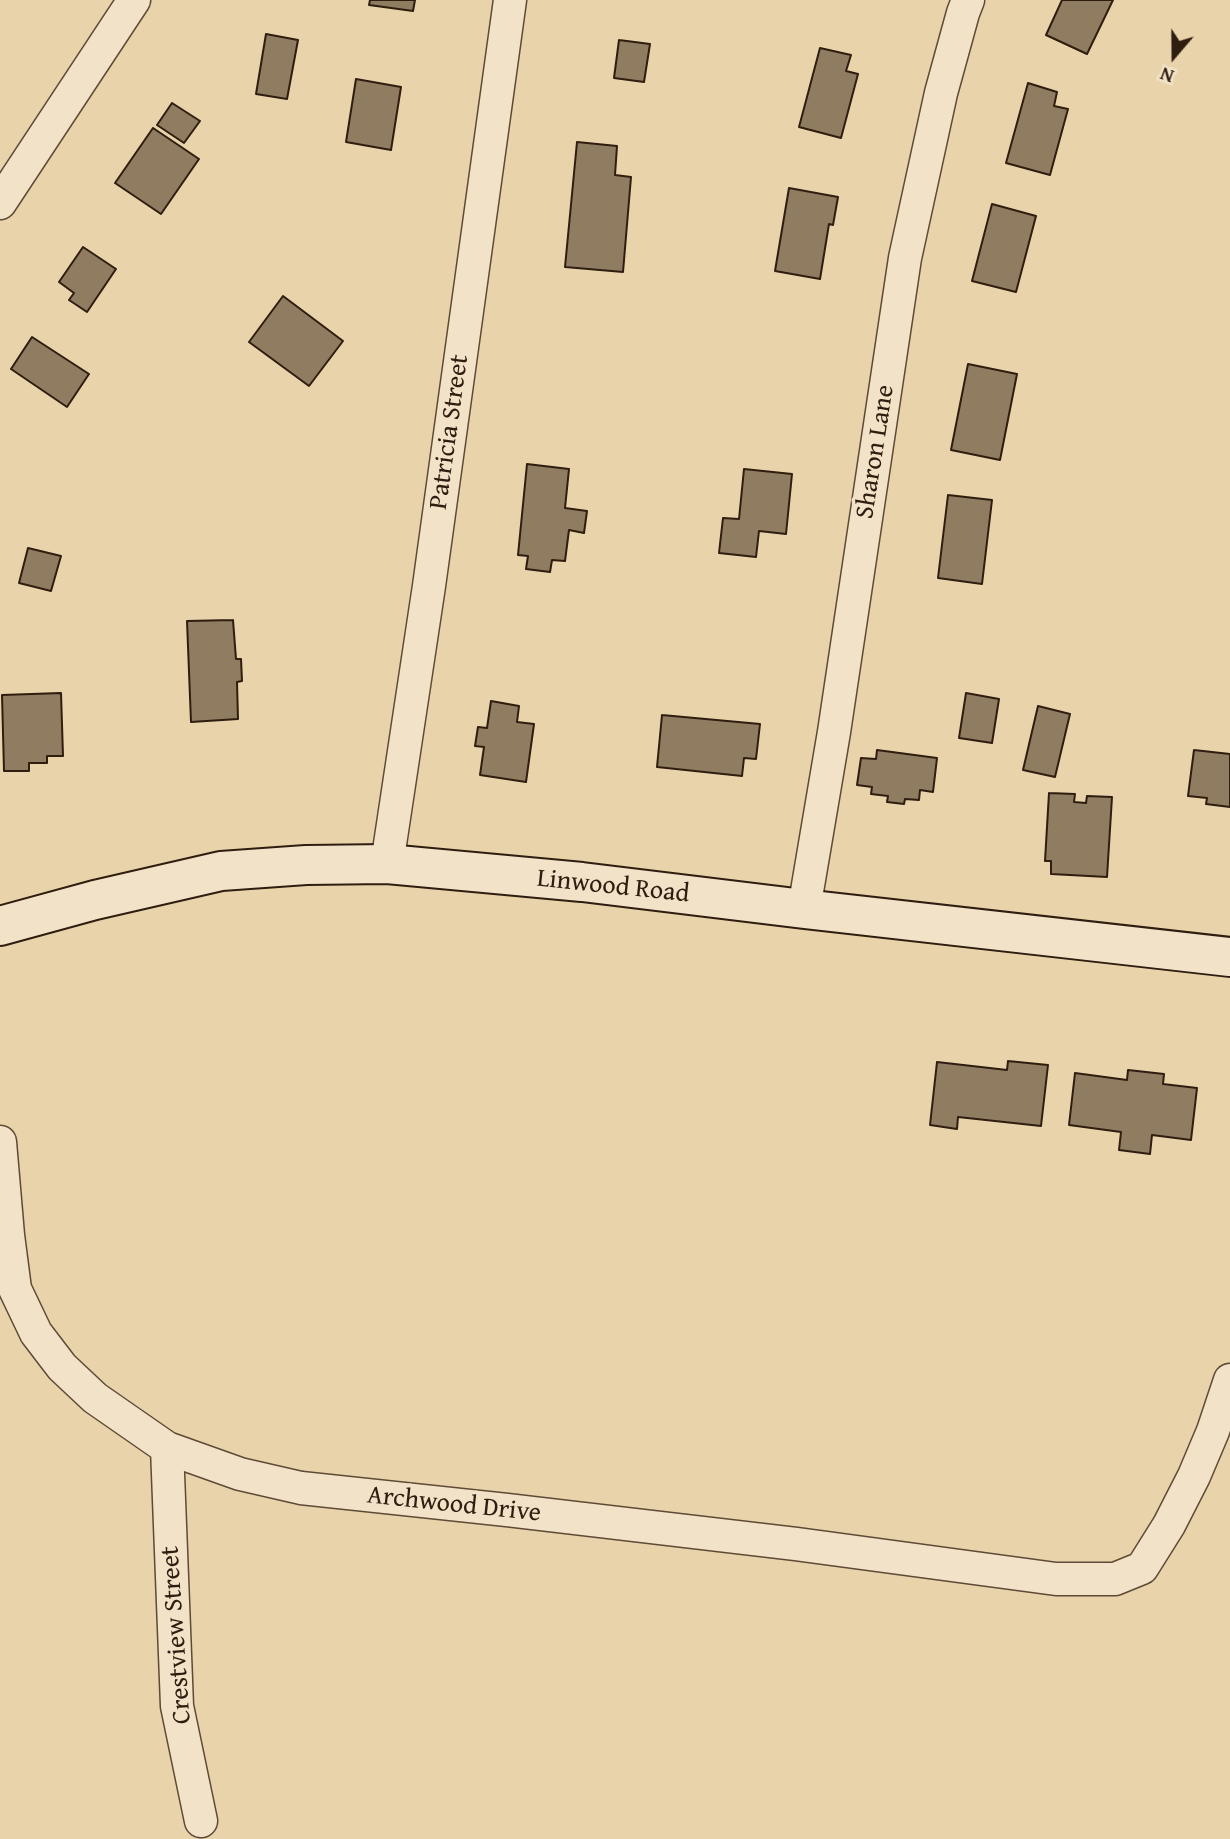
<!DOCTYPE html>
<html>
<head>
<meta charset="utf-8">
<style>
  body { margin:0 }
  #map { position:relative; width:1230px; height:1839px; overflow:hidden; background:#e9d3aa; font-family:"Gentium Book Plus",serif }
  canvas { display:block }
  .north { position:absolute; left:1139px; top:21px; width:70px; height:70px; -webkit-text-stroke:5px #f1e2c8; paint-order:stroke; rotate:200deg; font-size:19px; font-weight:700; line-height:28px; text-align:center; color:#2f1d10 }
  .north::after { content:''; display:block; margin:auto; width:24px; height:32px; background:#2f1d10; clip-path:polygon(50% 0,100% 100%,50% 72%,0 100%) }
</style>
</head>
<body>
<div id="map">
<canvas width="1230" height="1839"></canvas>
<div class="north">N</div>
</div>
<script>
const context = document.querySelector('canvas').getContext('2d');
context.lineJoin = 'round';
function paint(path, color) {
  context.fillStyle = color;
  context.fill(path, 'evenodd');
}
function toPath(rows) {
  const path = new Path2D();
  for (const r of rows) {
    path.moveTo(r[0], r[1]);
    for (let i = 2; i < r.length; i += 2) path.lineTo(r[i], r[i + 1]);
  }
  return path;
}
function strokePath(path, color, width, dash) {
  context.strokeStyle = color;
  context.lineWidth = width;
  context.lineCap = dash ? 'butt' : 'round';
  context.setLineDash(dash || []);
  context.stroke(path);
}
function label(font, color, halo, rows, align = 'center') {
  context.font = font + ' "Gentium Book Plus",serif';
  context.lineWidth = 7;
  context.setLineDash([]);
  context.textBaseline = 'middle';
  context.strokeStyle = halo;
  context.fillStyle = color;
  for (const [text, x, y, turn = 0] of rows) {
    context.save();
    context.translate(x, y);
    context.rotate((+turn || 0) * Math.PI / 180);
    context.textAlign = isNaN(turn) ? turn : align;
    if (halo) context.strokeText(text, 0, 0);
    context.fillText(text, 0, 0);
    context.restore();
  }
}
const building = toPath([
  [370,0,415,0,413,11,369,5,370,0],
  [1062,0,1113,0,1087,54,1046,35,1062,0],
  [266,34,298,40,287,99,256,94,266,34],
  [619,40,650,44,644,82,614,78,619,40],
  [820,48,851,55,846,71,858,74,841,138,799,127,820,48],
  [356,79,401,87,391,150,346,142,356,79],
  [1028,83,1057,92,1054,106,1068,109,1050,175,1006,163,1028,83],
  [172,103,200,121,184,143,157,125,172,103],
  [153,128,199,159,161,214,115,183,153,128],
  [577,142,617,146,615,175,631,177,623,272,565,267,577,142],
  [789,188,838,197,833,225,829,224,820,279,775,271,789,188],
  [992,204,1036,216,1016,292,972,281,992,204],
  [83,247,116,269,87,312,69,300,74,293,59,282,83,247],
  [283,296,343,341,309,386,249,342,283,296],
  [32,337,89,374,67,407,11,369,32,337],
  [968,364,1017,374,1000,460,951,450,968,364],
  [527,464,569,469,565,508,587,511,584,533,569,530,565,561,552,560,550,572,526,569,528,556,518,555,527,464],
  [744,469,792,474,786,534,759,531,756,557,719,553,723,518,739,519,744,469],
  [948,495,992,500,982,584,938,578,948,495],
  [28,548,61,556,51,591,19,583,28,548],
  [233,620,236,659,241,659,242,681,237,682,238,719,191,722,187,621,233,620],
  [61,693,63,756,47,756,47,763,29,763,29,771,4,771,2,695,61,693],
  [966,693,999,699,992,743,959,738,966,693],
  [491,701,519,706,517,722,534,724,526,782,480,775,484,747,475,746,478,727,487,728,491,701],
  [1038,706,1070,714,1055,777,1023,770,1038,706],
  [662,715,760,724,756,759,744,758,742,776,657,767,662,715],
  [877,750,937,758,933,792,920,790,919,800,905,799,904,804,887,802,888,796,871,794,872,787,857,785,861,758,876,759,877,750],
  [1194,750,1230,754,1230,807,1206,804,1207,798,1188,796,1194,750],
  [1049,793,1075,794,1074,802,1086,803,1087,796,1112,797,1107,877,1051,874,1051,861,1045,861,1049,793],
  [1008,1061,1048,1065,1041,1126,958,1117,957,1129,930,1125,937,1062,1007,1070,1008,1061],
  [1128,1070,1164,1074,1163,1084,1197,1088,1191,1140,1152,1135,1150,1154,1119,1150,1121,1132,1069,1125,1075,1073,1127,1080,1128,1070]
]);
paint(building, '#907c60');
strokePath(building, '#2f1d10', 2);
const minor = toPath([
  [0,203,134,0],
  [387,864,429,586,510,0],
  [804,909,834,732,905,258,941,93,963,13,968,0],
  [0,1142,8,1235,15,1289,36,1333,62,1367,95,1398,167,1448,240,1474,301,1488,507,1510,796,1544,1056,1579,1115,1579,1142,1568,1169,1525,1194,1476,1213,1431,1230,1380],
  [167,1448,177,1706,201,1821]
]);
const secondary = toPath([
  [0,926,95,900,221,871,306,865,387,864,582,882,804,909,1230,957]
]);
strokePath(minor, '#5e4a36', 35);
strokePath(secondary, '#2f1d10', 42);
strokePath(minor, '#f1e2c8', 32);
strokePath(secondary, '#f1e2c8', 38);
label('26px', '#2f1d10', '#f1e2c8', [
  ["Patricia Street",450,432,-82],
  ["Sharon Lane",876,452,-81],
  ["Linwood Road",613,887,6],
  ["Archwood Drive",454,1505,6],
  ["Crestview Street",177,1635,-94]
]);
</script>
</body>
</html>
